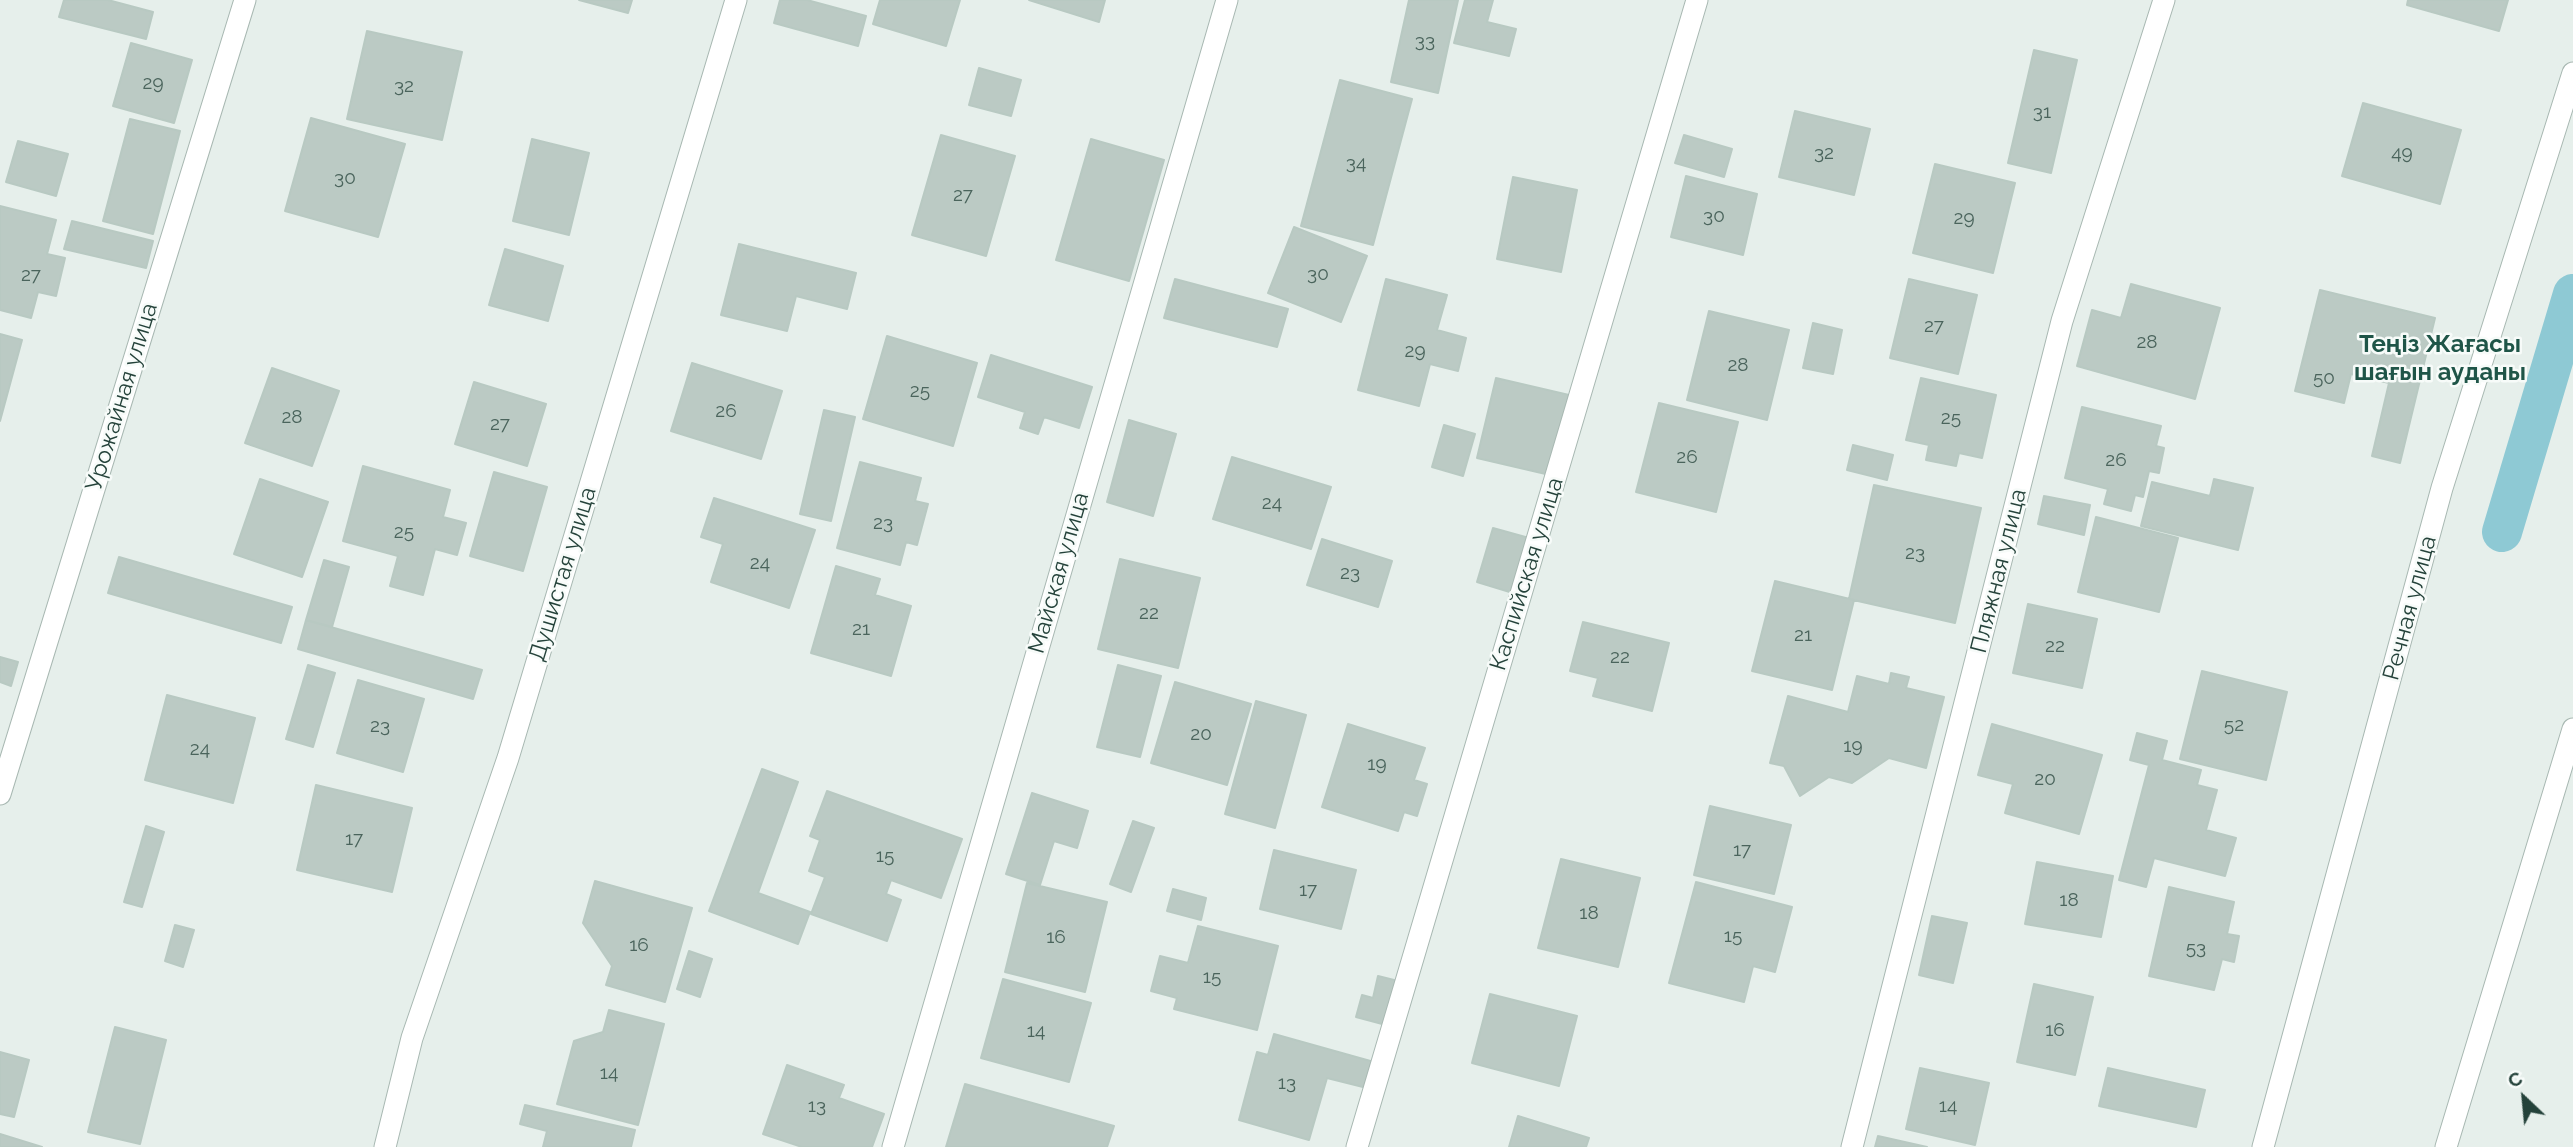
<!DOCTYPE html>
<html>
<head>
<meta charset="utf-8">
<style>
	body { margin:0 }
	#map { position:relative; width:2573px; height:1147px; overflow:hidden; background:#e6efeb; font-family:Raleway,sans-serif }
	canvas { display:block }
	.north { position:absolute; left:2489px; top:1063px; width:70px; height:70px; -webkit-text-stroke:5px #f7fbf9; paint-order:stroke; rotate:334deg; font-size:19px; font-weight:700; line-height:28px; text-align:center; color:#24423a }
	.north::after { content:''; display:block; margin:auto; width:24px; height:32px; background:#24423a; clip-path:polygon(50% 0,100% 100%,50% 72%,0 100%) }
</style>
</head>
<body>
<div id="map">
<canvas width="2573" height="1147"></canvas>
<div class="north">С</div>
</div>
<script>
const c = document.querySelector('canvas').getContext('2d');
c.lineJoin = 'round';
function toPath(rows) {
  const path = new Path2D();
  for (const r of rows) {
    path.moveTo(r[0], r[1]);
    for (let i = 2; i < r.length; i += 2) path.lineTo(r[i], r[i + 1]);
  }
  return path;
}
function strokePath(path, color, width, dash) {
  c.strokeStyle = color;
  c.lineWidth = width;
  c.lineCap = dash ? 'butt' : 'round';
  c.setLineDash(dash || []);
  c.stroke(path);
}
function fillPath(path, color) {
  c.fillStyle = color;
  c.fill(path, 'evenodd');
}
function write(font, color, halo, rows, align = 'center') {
  c.font = font + ' Raleway,sans-serif';
  c.lineWidth = 5;
  c.setLineDash([]);
  c.textBaseline = 'middle';
  c.strokeStyle = halo;
  c.fillStyle = color;
  for (const [text, x, y, turn = 0] of rows) {
    c.save();
    c.translate(x, y);
    c.rotate((+turn || 0) * Math.PI / 180);
    c.textAlign = isNaN(turn) ? turn : align;
    if (halo) c.strokeText(text, 0, 0);
    c.fillText(text, 0, 0);
    c.restore();
  }
}
const canal = toPath([
	[2502,532,2573,294]
]);
const building = toPath([
	[64,0,108,0,153,12,146,39,59,17,64,0],
	[579,0,632,0,628,13,579,0],
	[780,0,807,0,866,16,858,46,774,23,780,0],
	[880,0,960,0,946,46,873,24,880,0],
	[1029,0,1105,0,1099,22,1029,0],
	[1409,0,1458,0,1438,93,1391,82,1409,0],
	[1465,0,1493,0,1487,22,1516,29,1509,56,1454,43,1465,0],
	[2408,0,2508,0,2499,31,2407,5,2408,0],
	[367,31,462,52,442,140,347,119,367,31],
	[131,43,192,60,174,123,113,106,131,43],
	[2034,50,2077,60,2051,173,2008,163,2034,50],
	[979,68,1021,80,1011,116,969,105,979,68],
	[1340,80,1412,99,1373,245,1301,226,1340,80],
	[2363,103,2461,130,2440,204,2342,176,2363,103],
	[1795,111,1870,129,1854,195,1779,177,1795,111],
	[311,118,405,144,378,237,285,211,311,118],
	[130,119,180,131,153,234,103,221,130,119],
	[941,135,1015,156,986,256,912,235,941,135],
	[1684,135,1732,149,1724,177,1675,163,1684,135],
	[532,139,589,153,569,235,513,221,532,139],
	[1091,139,1164,160,1129,281,1056,260,1091,139],
	[18,141,68,154,56,196,6,182,18,141],
	[1935,164,2015,183,1993,273,1913,253,1935,164],
	[1686,176,1757,194,1743,255,1671,237,1686,176],
	[1513,177,1577,190,1561,272,1497,259,1513,177],
	[0,206,56,220,47,254,65,258,56,296,38,292,31,318,0,310,0,206],
	[72,221,153,241,146,268,64,249,72,221],
	[1294,227,1367,256,1341,322,1268,293,1294,227],
	[739,244,856,273,847,309,796,296,787,331,721,315,739,244],
	[505,249,563,266,548,321,489,305,505,249],
	[1175,279,1288,309,1277,347,1164,318,1175,279],
	[1386,279,1447,295,1437,330,1466,338,1458,371,1430,364,1419,406,1358,390,1386,279],
	[1909,279,1977,295,1958,374,1890,358,1909,279],
	[2131,284,2220,308,2195,399,2077,366,2092,310,2121,318,2131,284],
	[2320,290,2435,318,2400,463,2372,456,2389,383,2351,374,2344,403,2295,391,2320,290],
	[1709,311,1789,330,1767,420,1687,400,1709,311],
	[1813,323,1842,330,1833,374,1803,368,1813,323],
	[0,334,22,340,0,421,0,334],
	[887,336,977,363,953,446,863,419,887,336],
	[991,355,1092,387,1079,428,1044,417,1038,434,1020,428,1025,412,978,397,991,355],
	[692,363,782,391,761,459,671,431,692,363],
	[272,368,339,391,312,466,245,443,272,368],
	[1496,378,1569,395,1550,475,1477,458,1496,378],
	[1921,378,1996,395,1982,458,1959,453,1956,466,1926,460,1929,445,1906,440,1921,378],
	[474,382,546,404,527,466,455,444,474,382],
	[1659,403,1738,422,1716,512,1636,492,1659,403],
	[2082,407,2161,426,2156,446,2164,448,2159,473,2149,471,2143,497,2135,495,2131,511,2104,504,2108,489,2065,478,2082,407],
	[824,410,855,417,831,521,800,514,824,410],
	[1129,420,1176,434,1153,516,1107,502,1129,420],
	[1444,425,1475,434,1463,476,1432,467,1444,425],
	[1853,445,1893,455,1887,480,1847,470,1853,445],
	[1232,457,1331,487,1311,549,1213,519,1232,457],
	[860,462,921,478,915,501,928,504,917,545,906,542,900,565,837,548,860,462],
	[363,466,450,490,443,517,466,523,457,555,435,549,423,595,390,586,398,556,343,541,363,466],
	[494,472,547,487,523,571,470,556,494,472],
	[260,479,328,502,302,577,234,554,260,479],
	[2214,479,2253,488,2238,550,2141,526,2152,482,2210,496,2214,479],
	[1874,485,1981,508,1955,623,1849,599,1874,485],
	[2044,496,2090,505,2084,535,2038,524,2044,496],
	[714,498,815,530,789,608,711,582,723,544,701,537,714,498],
	[2096,517,2178,538,2159,612,2078,592,2096,517],
	[1493,528,1529,538,1513,593,1477,582,1493,528],
	[1322,539,1392,561,1378,607,1307,585,1322,539],
	[119,557,292,607,281,643,108,593,119,557],
	[1120,559,1200,578,1178,668,1098,649,1120,559],
	[324,560,349,567,332,627,306,620,324,560],
	[836,566,880,579,875,595,911,606,891,676,811,653,836,566],
	[1775,581,1854,600,1832,690,1752,671,1775,581],
	[2028,604,2097,619,2082,688,2013,673,2028,604],
	[306,620,482,670,473,699,298,649,306,620],
	[1583,622,1669,643,1652,711,1593,696,1598,678,1570,671,1583,622],
	[0,657,18,662,11,686,0,682,0,657],
	[308,665,335,673,313,747,286,739,308,665],
	[1118,665,1161,676,1140,757,1097,747,1118,665],
	[2202,671,2287,692,2266,780,2180,759,2202,671],
	[1891,673,1909,677,1906,688,1944,697,1926,768,1889,758,1852,783,1829,777,1800,796,1784,766,1770,763,1788,696,1848,712,1857,676,1889,684,1891,673],
	[358,680,424,699,403,772,337,753,358,680],
	[1175,682,1251,704,1227,785,1151,763,1175,682],
	[167,695,255,718,233,803,145,780,167,695],
	[1256,701,1306,715,1275,828,1225,814,1256,701],
	[1348,724,1425,748,1414,780,1427,784,1417,816,1404,812,1398,831,1322,807,1348,724],
	[1992,724,2102,755,2079,834,2005,813,2013,784,1978,775,1992,724],
	[2137,733,2167,741,2162,760,2201,770,2197,785,2217,790,2206,830,2236,838,2225,876,2154,858,2146,887,2119,880,2149,765,2130,760,2137,733],
	[762,769,798,782,758,893,810,912,798,944,709,911,762,769],
	[316,785,412,808,392,892,297,870,316,785],
	[827,791,962,839,941,898,891,880,886,894,901,900,887,941,811,914,825,877,809,871,820,840,810,836,827,791],
	[1032,793,1088,811,1077,848,1054,841,1040,885,1006,874,1032,793],
	[1710,806,1791,825,1774,894,1694,875,1710,806],
	[1133,821,1154,828,1131,892,1110,884,1133,821],
	[146,826,164,832,142,907,124,902,146,826],
	[1274,850,1356,870,1341,929,1260,909,1274,850],
	[1561,859,1640,878,1618,967,1538,948,1561,859],
	[2037,862,2113,876,2101,937,2025,924,2037,862],
	[595,881,692,908,665,1002,606,985,612,966,583,923,595,881],
	[1696,882,1792,907,1775,972,1753,966,1744,1002,1669,983,1696,882],
	[1027,883,1107,902,1085,992,1005,972,1027,883],
	[2169,887,2234,902,2227,934,2239,936,2234,962,2222,959,2214,990,2149,976,2169,887],
	[1173,889,1206,898,1201,920,1167,911,1173,889],
	[1932,916,1967,923,1953,983,1919,975,1932,916],
	[175,925,194,930,183,967,165,961,175,925],
	[1198,926,1278,946,1257,1030,1174,1009,1177,998,1151,991,1160,956,1188,963,1198,926],
	[689,951,712,959,700,997,677,989,689,951],
	[1378,976,1398,981,1386,1025,1356,1017,1362,995,1373,998,1378,976],
	[1003,979,1091,1003,1069,1082,981,1058,1003,979],
	[2034,984,2093,997,2075,1075,2017,1062,2034,984],
	[1490,994,1577,1016,1559,1086,1472,1063,1490,994],
	[609,1010,664,1024,638,1125,557,1104,574,1041,603,1032,609,1010],
	[115,1027,166,1040,140,1144,88,1132,115,1027],
	[1274,1034,1374,1062,1367,1088,1327,1078,1309,1140,1239,1120,1257,1052,1268,1055,1274,1034],
	[0,1052,29,1060,14,1117,0,1114,0,1052],
	[787,1065,844,1085,839,1098,884,1114,872,1147,802,1147,763,1134,787,1065],
	[1920,1068,1989,1083,1975,1145,1906,1129,1920,1068],
	[2108,1068,2205,1090,2196,1127,2099,1106,2108,1068],
	[965,1084,1114,1126,1107,1147,946,1147,965,1084],
	[525,1105,635,1130,631,1147,543,1147,547,1131,520,1124,525,1105],
	[1518,1116,1589,1138,1586,1147,1509,1147,1518,1116],
	[0,1134,42,1147,0,1147,0,1134],
	[1878,1136,1927,1147,1875,1147,1878,1136]
]);
const street = toPath([
	[0,794,245,0],
	[385,1147,412,1038,508,758,736,0],
	[893,1147,1227,0],
	[1357,1147,1697,0],
	[1852,1147,2062,321,2164,0],
	[2263,1147,2442,488,2573,73],
	[2446,1147,2573,729]
]);
const numberNames = [
	["33",1425,41],
	["29",153,83],
	["32",404,86],
	["31",2042,112],
	["32",1824,153],
	["49",2402,153],
	["34",1356,163],
	["30",345,178],
	["27",963,195],
	["30",1714,216],
	["29",1964,218],
	["30",1318,274],
	["27",31,275],
	["27",1934,326],
	["28",2147,342],
	["29",1415,351],
	["28",1738,365],
	["50",2324,378],
	["25",920,391],
	["26",726,411],
	["28",292,417],
	["25",1951,418],
	["27",500,424],
	["26",1687,457],
	["26",2116,460],
	["24",1272,503],
	["23",883,523],
	["25",404,532],
	["23",1915,553],
	["24",760,563],
	["23",1350,573],
	["22",1149,613],
	["21",861,629],
	["21",1803,635],
	["22",2055,646],
	["22",1620,657],
	["52",2234,725],
	["23",380,726],
	["20",1201,734],
	["19",1853,746],
	["24",200,749],
	["19",1377,764],
	["20",2045,779],
	["17",354,839],
	["17",1742,850],
	["15",885,856],
	["17",1308,890],
	["18",2069,900],
	["18",1589,913],
	["15",1733,936],
	["16",1056,937],
	["16",639,945],
	["53",2196,948],
	["15",1212,977],
	["16",2055,1030],
	["14",1036,1031],
	["14",609,1073],
	["13",1287,1083],
	["13",817,1106],
	["14",1948,1106]
];
const streetNames = [
	["Урожайная улица",122,397,-73],
	["Пляжная улица",1999,571,-76],
	["Майская улица",1059,573,-74],
	["Душистая улица",563,574,-73],
	["Каспийская улица",1527,574,-73],
	["Речная улица",2410,608,-75]
];
const neighbourhoodNames = [
	["Теңіз Жағасы",2440,345],
	["шағын ауданы",2440,373]
];
strokePath(canal, '#8ec9d4', 40);
fillPath(building, '#bbcac4');
strokePath(building, '#b8c9c2', 2);
strokePath(street, '#a8b8b2', 23);
strokePath(street, '#fff', 21);
write('19px', '#4a645c', null, numberNames);
write('23px', '#24423a', '#f7fbf9', streetNames);
write('bold 24px', '#1f5548', '#f7fbf9', neighbourhoodNames);
</script>
</body>
</html>
